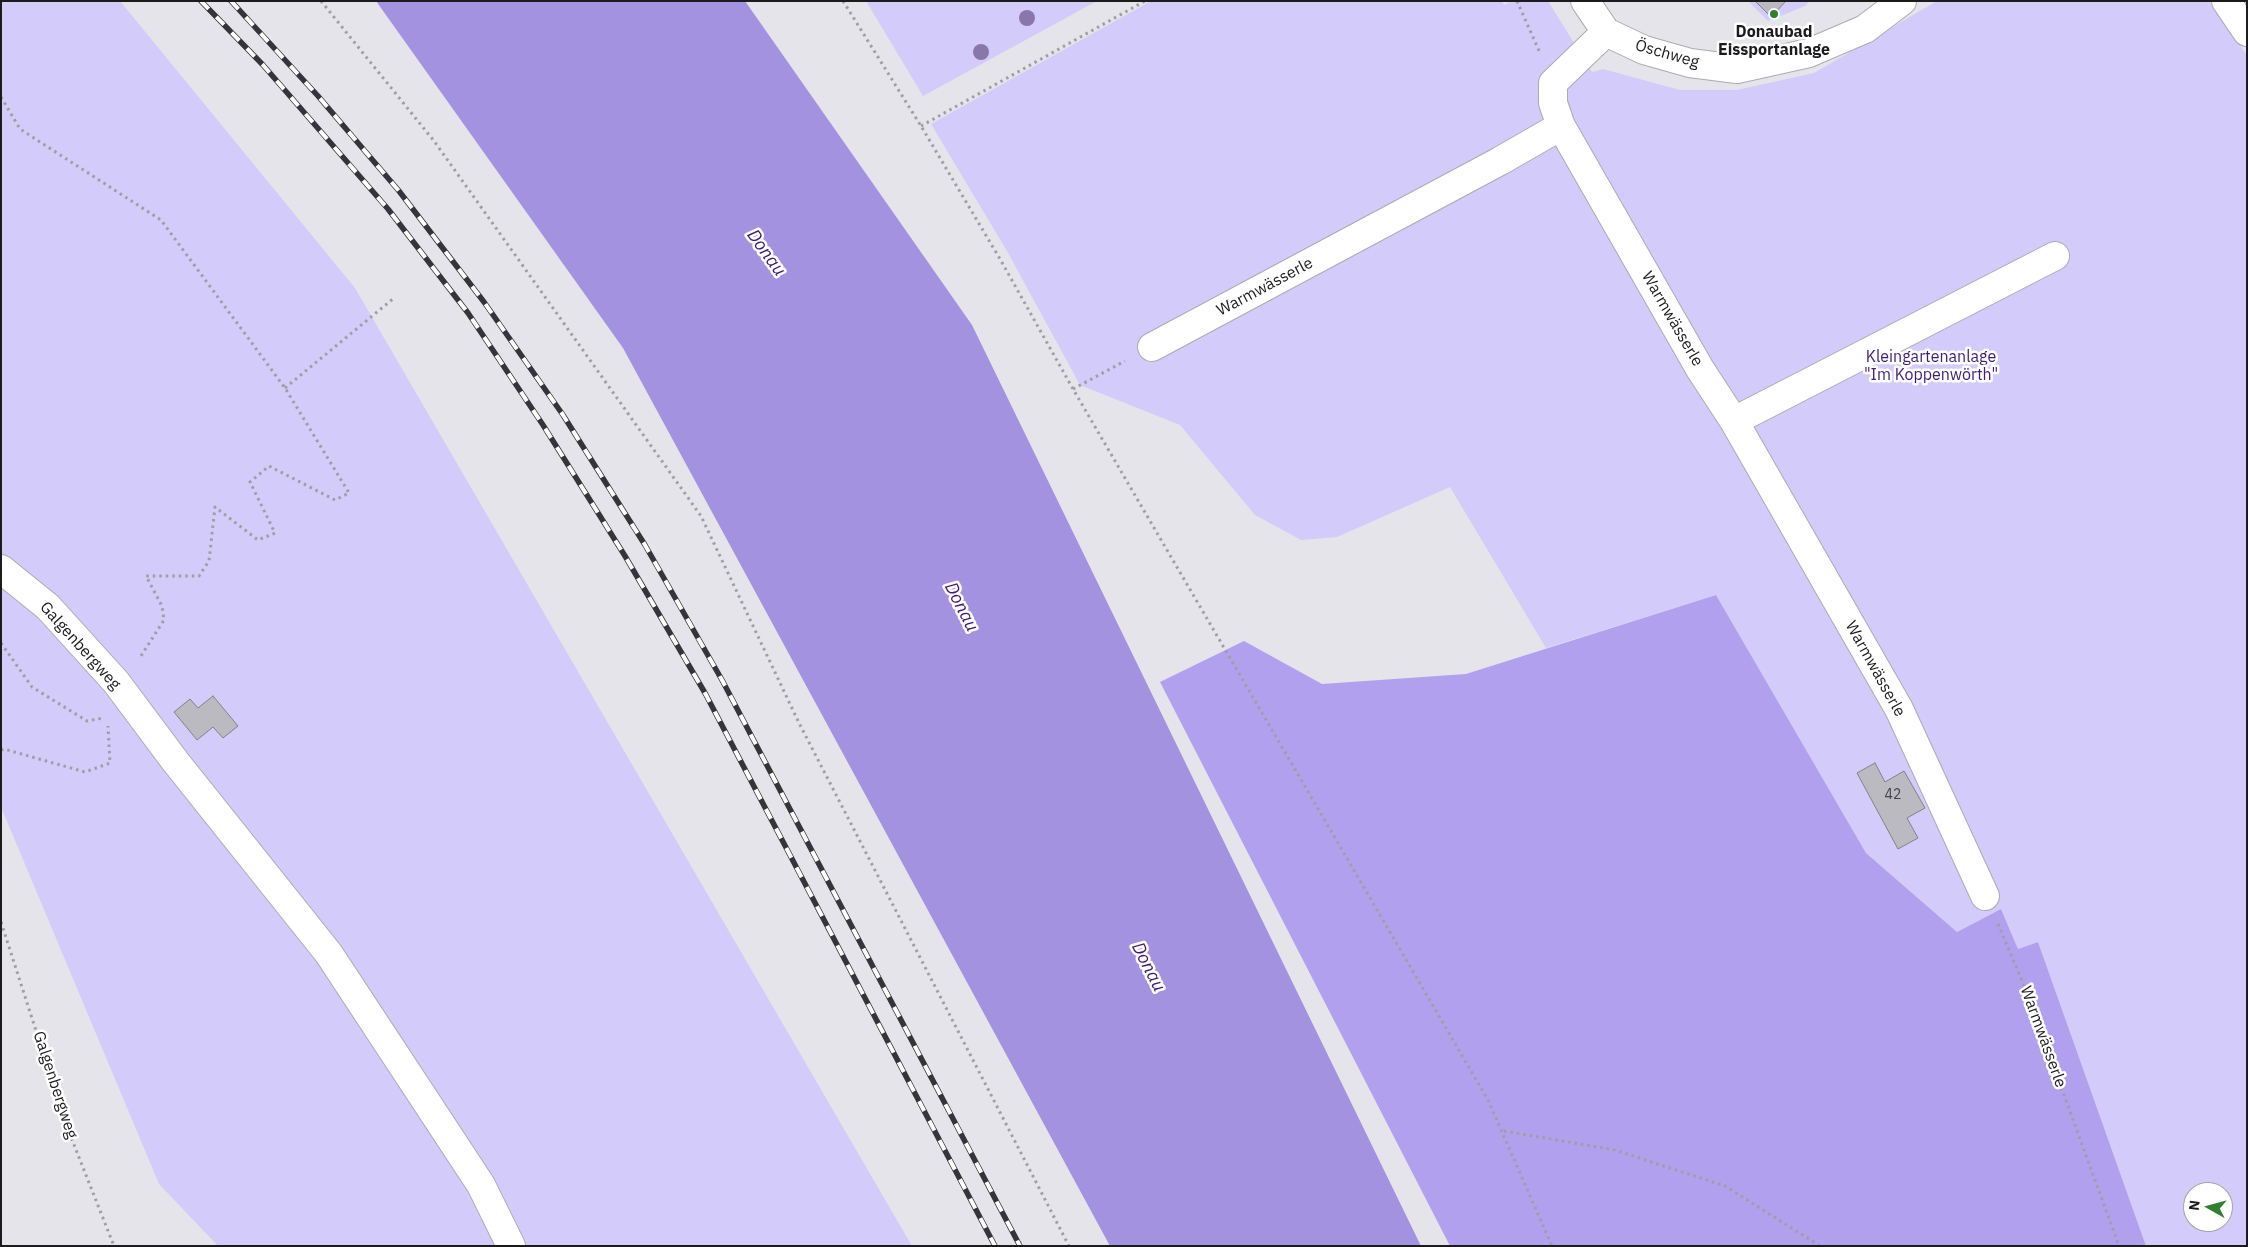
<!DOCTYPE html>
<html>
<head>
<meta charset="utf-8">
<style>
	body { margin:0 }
	#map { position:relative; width:2248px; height:1247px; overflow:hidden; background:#e5e4eb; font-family:"IBM Plex Sans",sans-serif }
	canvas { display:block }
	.frame { position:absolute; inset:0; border:2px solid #1b1b1e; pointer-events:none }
	.north { position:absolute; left:2183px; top:1182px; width:50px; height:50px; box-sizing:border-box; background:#fff; border:1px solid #a4a4a5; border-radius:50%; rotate:277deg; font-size:14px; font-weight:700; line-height:20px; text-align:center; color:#1b1b1e }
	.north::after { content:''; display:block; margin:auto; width:18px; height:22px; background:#2e812e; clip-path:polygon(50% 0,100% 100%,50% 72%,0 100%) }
</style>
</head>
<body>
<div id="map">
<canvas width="2248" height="1247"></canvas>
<div class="frame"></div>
<div class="north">N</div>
</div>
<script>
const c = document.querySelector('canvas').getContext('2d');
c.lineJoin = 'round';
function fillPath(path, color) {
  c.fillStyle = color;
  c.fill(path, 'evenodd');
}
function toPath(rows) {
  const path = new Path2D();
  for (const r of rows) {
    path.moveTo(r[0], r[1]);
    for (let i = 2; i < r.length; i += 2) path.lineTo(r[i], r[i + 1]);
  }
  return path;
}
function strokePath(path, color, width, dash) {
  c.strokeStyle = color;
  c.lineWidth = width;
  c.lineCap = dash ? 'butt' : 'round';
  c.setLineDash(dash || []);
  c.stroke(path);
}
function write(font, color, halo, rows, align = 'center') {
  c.font = font + ' "IBM Plex Sans",sans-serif';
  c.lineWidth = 5;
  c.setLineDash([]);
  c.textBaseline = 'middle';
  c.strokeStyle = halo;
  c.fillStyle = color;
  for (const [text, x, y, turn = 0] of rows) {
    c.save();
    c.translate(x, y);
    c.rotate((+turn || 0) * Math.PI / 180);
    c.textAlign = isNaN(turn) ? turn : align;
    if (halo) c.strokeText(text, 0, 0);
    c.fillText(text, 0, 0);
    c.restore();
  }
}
const green = toPath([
	[1,1,120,1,355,288,912,1246,218,1246,159,1184,1,807],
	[866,1,1097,1,923,96],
	[1151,1,1502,1,1504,5,1512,1,1548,1,1592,72,1603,69,1680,90,1737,90,1814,73,1937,1,2209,1,2247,55,2247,1246,2146,1246,2038,942,2018,949,2001,909,1957,932,1866,853,1716,595,1546,648,1450,487,1337,537,1301,540,1255,515,1180,425,1080,385,1007,251,931,124],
	[2193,1192,2223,1192,2223,1222,2193,1222],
	[1748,1,1810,1,1805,6,1768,21]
]);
const forest = toPath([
	[1716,595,1866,853,1957,932,2001,909,2018,949,2038,942,2146,1246,1450,1246,1160,682,1244,641,1322,684,1466,674]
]);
const water = toPath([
	[376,1,745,1,972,325,1421,1246,1110,1246,623,348]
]);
const building = toPath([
	[1755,1,1786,1,1771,17,1755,1],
	[213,696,238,726,223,738,213,727,197,740,174,712,190,699,198,708,213,696],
	[1875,763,1885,782,1904,771,1925,808,1907,818,1918,838,1898,849,1857,773,1875,763]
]);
const path = toPath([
	[321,1,434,141,701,516,799,723,1069,1246],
	[843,1,921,126,1000,259,1073,389,1488,1100,1552,1246],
	[1517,1,1540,53],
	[1,97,20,129,161,220,285,388,349,493,335,500,269,466,250,482,275,533,258,540,215,507,209,561,199,576,146,576,162,606,164,620,139,659],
	[921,126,1145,1],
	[285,388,394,298],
	[1073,389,1125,361],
	[1,643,32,687,87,721,103,718],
	[1,750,4,749,85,772,110,763,108,726],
	[1,922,67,1127,114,1246],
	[1998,924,2025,988,2119,1246],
	[1504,1131,1615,1150,1725,1186,1820,1246]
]);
const minor = toPath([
	[1585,1,1606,32,1644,50,1690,63,1737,69,1809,53,1865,29,1902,1],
	[2226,1,2247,32],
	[1606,32,1553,83,1553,103,1561,126,1700,369,1734,421,1899,709,1985,896],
	[1152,347,1500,161,1561,126],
	[1734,421,2055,256],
	[1,569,48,607,116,682,175,761,329,954,481,1185,511,1246]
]);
const rail = toPath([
	[201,1,263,65,388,209,468,313,543,425,625,556,705,693,995,1246],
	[231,1,318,96,399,191,484,302,563,415,645,545,722,680,1020,1246]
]);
const trees = [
	[1027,18],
	[981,52]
];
const markers = [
	[1774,14,5,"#2e812e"]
];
const numberNames = [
	["42",1893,795]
];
const poiNames = [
	["Donaubad",1774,32],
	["Eissportanlage",1774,50]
];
const streetNames = [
	["Öschweg",1667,54,16],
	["Warmwässerle",1265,287,-28],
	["Warmwässerle",1672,319,60],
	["Galgenbergweg",80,646,48],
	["Warmwässerle",1875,669,61],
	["Warmwässerle",2043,1037,70],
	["Galgenbergweg",55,1085,72]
];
const parkNames = [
	["Kleingartenanlage",1931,357],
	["\"Im Koppenwörth\"",1931,375]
];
const waterNames = [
	["Donau",766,253,54],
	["Donau",961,607,63],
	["Donau",1148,967,63]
];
fillPath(green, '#d3cbf9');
fillPath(forest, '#b1a0ee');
fillPath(water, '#a392df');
fillPath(building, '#bbbac1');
strokePath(building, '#838288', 1);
strokePath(minor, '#acabb2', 30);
strokePath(path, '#9e9ea3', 3, [2.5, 4]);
strokePath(minor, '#fff', 28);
strokePath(rail, '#353539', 5.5);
strokePath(rail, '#fff', 4, [11]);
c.fillStyle = '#8977ab';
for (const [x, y] of trees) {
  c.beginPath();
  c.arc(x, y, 8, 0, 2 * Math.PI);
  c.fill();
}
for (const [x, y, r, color] of markers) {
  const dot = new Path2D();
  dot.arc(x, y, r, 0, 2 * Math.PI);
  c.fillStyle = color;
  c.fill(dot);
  strokePath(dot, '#fff', 2);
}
write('14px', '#434347', null, numberNames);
write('bold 16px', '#1b1b1e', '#fff', poiNames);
write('16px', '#1b1b1e', '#fff', streetNames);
write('16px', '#3d1d77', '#fff', parkNames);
write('italic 18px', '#3a1a73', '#fff', waterNames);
</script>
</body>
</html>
